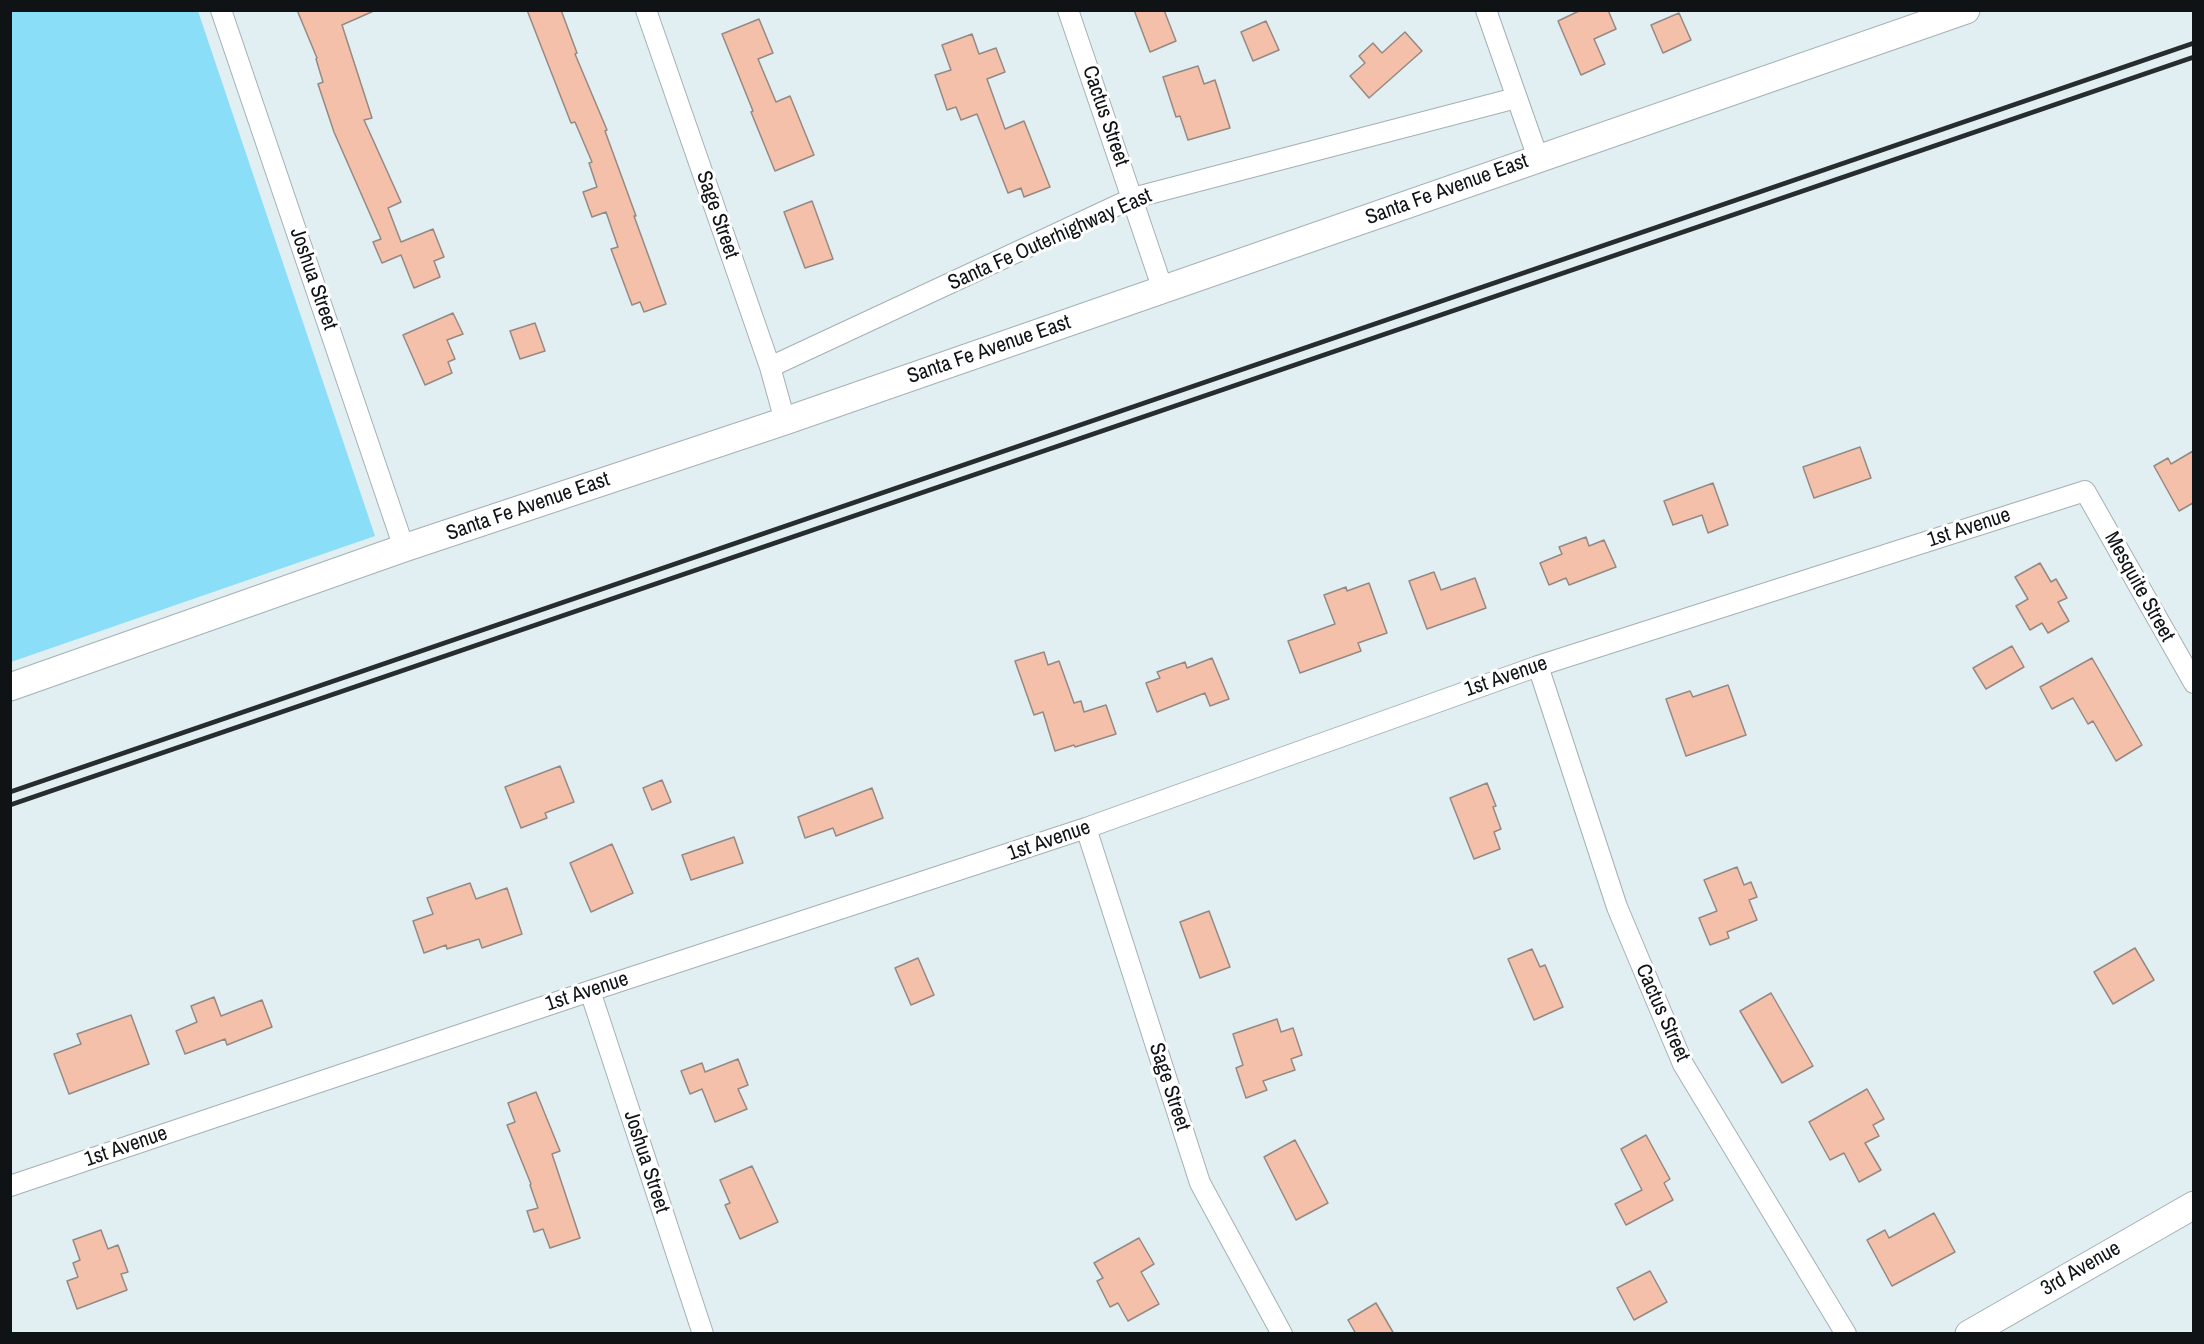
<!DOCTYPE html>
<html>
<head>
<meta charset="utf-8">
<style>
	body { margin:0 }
	#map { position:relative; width:2204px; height:1344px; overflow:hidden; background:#e1eff3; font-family:"Archivo Narrow",sans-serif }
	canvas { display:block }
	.frame { position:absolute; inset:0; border:12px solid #0f1315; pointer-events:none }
</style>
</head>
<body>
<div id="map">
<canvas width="2204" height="1344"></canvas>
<div class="frame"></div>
</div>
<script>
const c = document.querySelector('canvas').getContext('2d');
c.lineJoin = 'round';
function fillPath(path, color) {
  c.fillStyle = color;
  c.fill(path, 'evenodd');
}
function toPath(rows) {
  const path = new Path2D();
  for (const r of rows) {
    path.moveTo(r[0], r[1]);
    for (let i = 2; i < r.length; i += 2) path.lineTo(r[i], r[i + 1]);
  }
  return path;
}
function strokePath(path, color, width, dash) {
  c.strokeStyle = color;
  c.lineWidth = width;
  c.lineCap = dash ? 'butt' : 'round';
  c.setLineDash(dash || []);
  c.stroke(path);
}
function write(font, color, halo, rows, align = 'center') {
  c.font = font + ' "Archivo Narrow",sans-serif';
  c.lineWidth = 6;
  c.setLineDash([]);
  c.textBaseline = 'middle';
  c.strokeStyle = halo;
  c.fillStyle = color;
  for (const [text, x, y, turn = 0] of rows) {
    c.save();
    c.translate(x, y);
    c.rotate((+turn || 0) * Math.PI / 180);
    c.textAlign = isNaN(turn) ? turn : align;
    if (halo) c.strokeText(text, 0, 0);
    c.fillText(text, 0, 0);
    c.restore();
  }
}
const green = toPath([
	[10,11,198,11,375,536,11,662]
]);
const building = toPath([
	[297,10,376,10,342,25,372,118,364,120,401,202,388,208,401,242,433,229,444,257,434,261,440,277,414,288,401,255,382,263,373,242,381,239,334,132,318,84,323,82,316,59,317,58,297,10],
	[527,10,561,10,577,53,575,54,607,130,605,131,636,216,634,216,666,304,644,312,640,302,632,305,611,249,618,247,606,212,592,217,583,192,597,187,589,163,592,162,575,122,571,123,527,10],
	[1134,10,1164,10,1176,41,1150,52,1134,10],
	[1581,10,1608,10,1616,29,1594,39,1605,64,1581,75,1558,21,1581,10],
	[1679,13,1691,40,1663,53,1651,25,1679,13],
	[759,19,773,53,758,59,776,102,790,96,814,155,775,171,751,112,753,111,722,34,759,19],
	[1266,21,1279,50,1253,61,1241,32,1266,21],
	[1405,32,1422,51,1369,98,1350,76,1365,63,1359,56,1373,43,1382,53,1405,32],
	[972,34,979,54,996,48,1005,72,987,79,1005,129,1024,121,1050,187,1024,197,1021,188,1008,193,977,114,961,120,956,107,947,110,935,75,951,70,942,45,972,34],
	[1198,66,1204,84,1215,80,1230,128,1188,140,1180,116,1176,117,1163,77,1198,66],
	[812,201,833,259,805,268,784,212,812,201],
	[453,313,463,334,447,340,455,359,448,362,452,373,425,385,403,335,453,313],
	[535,323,545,351,520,359,510,331,535,323],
	[1860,447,1871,478,1814,498,1803,467,1860,447],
	[2193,451,2193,503,2179,511,2154,466,2168,458,2171,464,2193,451],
	[1713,483,1728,525,1708,533,1702,515,1673,525,1664,501,1713,483],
	[1586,537,1589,546,1604,540,1616,567,1569,585,1566,578,1549,585,1540,563,1562,554,1559,547,1586,537],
	[2040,563,2051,582,2056,579,2067,598,2058,602,2069,621,2048,633,2042,623,2030,630,2016,606,2028,599,2015,577,2040,563],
	[1434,572,1441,590,1475,578,1486,608,1427,629,1409,581,1434,572],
	[1369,583,1387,633,1358,643,1361,651,1300,673,1288,641,1335,624,1324,595,1346,587,1347,591,1369,583],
	[2012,646,2024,667,1986,689,1973,668,2012,646],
	[1044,652,1048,665,1059,661,1074,703,1081,701,1084,712,1106,705,1116,734,1075,747,1074,745,1055,751,1043,712,1034,715,1015,661,1044,652],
	[1212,658,1229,699,1210,706,1205,693,1157,712,1146,683,1160,678,1157,672,1185,662,1187,668,1212,658],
	[2092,658,2142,745,2116,761,2093,721,2088,724,2073,698,2052,709,2040,687,2092,658],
	[1728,685,1746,735,1686,756,1666,699,1690,691,1693,697,1728,685],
	[560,766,574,802,545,813,547,818,521,828,505,787,560,766],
	[662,780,671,802,652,810,643,788,662,780],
	[1487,783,1496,806,1493,807,1501,829,1494,832,1500,849,1474,859,1450,798,1487,783],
	[872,788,883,818,836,836,833,828,805,838,798,817,872,788],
	[734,837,743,863,691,880,682,855,734,837],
	[612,844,633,893,591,912,570,863,612,844],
	[1737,867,1744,885,1751,882,1757,897,1749,900,1757,920,1727,932,1729,938,1710,945,1699,918,1717,911,1704,880,1737,867],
	[470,883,476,899,507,888,522,934,482,948,479,939,447,949,446,945,424,953,413,921,433,914,427,898,470,883],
	[1209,911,1230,967,1200,978,1180,922,1209,911],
	[2135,948,2154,980,2113,1004,2094,972,2135,948],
	[1532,949,1540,967,1545,965,1563,1007,1534,1020,1508,959,1532,949],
	[918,958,934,995,911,1005,895,968,918,958],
	[1771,993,1813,1066,1782,1083,1740,1011,1771,993],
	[214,997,221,1016,262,1000,272,1027,227,1045,225,1039,185,1054,176,1031,197,1022,191,1006,214,997],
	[131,1015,149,1064,69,1094,54,1054,81,1044,77,1034,131,1015],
	[1277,1019,1281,1032,1293,1028,1302,1055,1291,1059,1295,1070,1263,1081,1267,1090,1246,1098,1236,1068,1243,1065,1233,1034,1277,1019],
	[738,1059,748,1085,738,1089,747,1109,715,1122,702,1089,690,1094,681,1071,702,1063,705,1072,738,1059],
	[1867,1089,1884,1119,1873,1125,1879,1136,1865,1143,1881,1170,1859,1182,1844,1153,1830,1160,1809,1122,1867,1089],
	[536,1092,560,1151,552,1154,580,1238,550,1248,543,1229,534,1232,527,1211,538,1208,530,1185,531,1184,507,1125,515,1122,508,1103,536,1092],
	[1646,1135,1670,1179,1664,1183,1673,1200,1626,1225,1615,1204,1642,1190,1621,1149,1646,1135],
	[1295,1140,1328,1203,1296,1220,1264,1157,1295,1140],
	[752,1166,778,1222,740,1239,725,1205,730,1203,720,1180,752,1166],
	[1934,1213,1955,1252,1892,1286,1867,1240,1885,1230,1889,1238,1934,1213],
	[101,1230,108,1249,118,1245,128,1272,121,1274,127,1290,77,1309,67,1281,78,1277,73,1263,80,1260,73,1240,101,1230],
	[1139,1238,1154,1264,1141,1272,1159,1304,1128,1321,1118,1303,1110,1307,1097,1281,1103,1278,1094,1263,1139,1238],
	[1650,1271,1667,1302,1634,1320,1617,1288,1650,1271],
	[1376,1303,1394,1334,1356,1334,1348,1320,1376,1303]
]);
const street = toPath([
	[221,10,404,548],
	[646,10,770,367,785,421],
	[1068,10,1163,290],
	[1486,10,1538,158],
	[770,367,1133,198,1516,98],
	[1538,666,1617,907,1683,1064,1846,1334],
	[1086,828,1200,1183,1282,1334],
	[590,991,703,1334],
	[10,1186,590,991,1086,828,1538,666,2085,491,2194,683]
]);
const secondary = toPath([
	[10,687,404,548,785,421,1966,10],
	[1969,1334,2194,1205]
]);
const rail = toPath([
	[10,792,2194,43],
	[10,805,2194,57]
]);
const streetNames = [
	["Cactus Street",1105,116,71],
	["Santa Fe Avenue East",1447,190,-20],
	["Sage Street",717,215,71],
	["Santa Fe Outerhighway East",1050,240,-24],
	["Joshua Street",313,279,71],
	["Santa Fe Avenue East",989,350,-19],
	["Santa Fe Avenue East",528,507,-19],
	["1st Avenue",1969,528,-18],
	["Mesquite Street",2139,587,61],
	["1st Avenue",1506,677,-19],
	["1st Avenue",1049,841,-19],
	["1st Avenue",587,992,-18],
	["Cactus Street",1662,1013,66],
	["Sage Street",1169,1087,72],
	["1st Avenue",126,1147,-19],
	["Joshua Street",646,1162,72],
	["3rd Avenue",2081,1269,-30]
];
fillPath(green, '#8adef7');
fillPath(building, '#f5c0a9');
strokePath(building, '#958984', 1.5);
strokePath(street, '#a3b0b4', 22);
strokePath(secondary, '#a3b0b4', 29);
strokePath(street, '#fff', 20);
strokePath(secondary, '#fff', 27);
strokePath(rail, '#272c2e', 4.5);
write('21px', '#0f1315', '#fff', streetNames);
</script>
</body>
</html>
